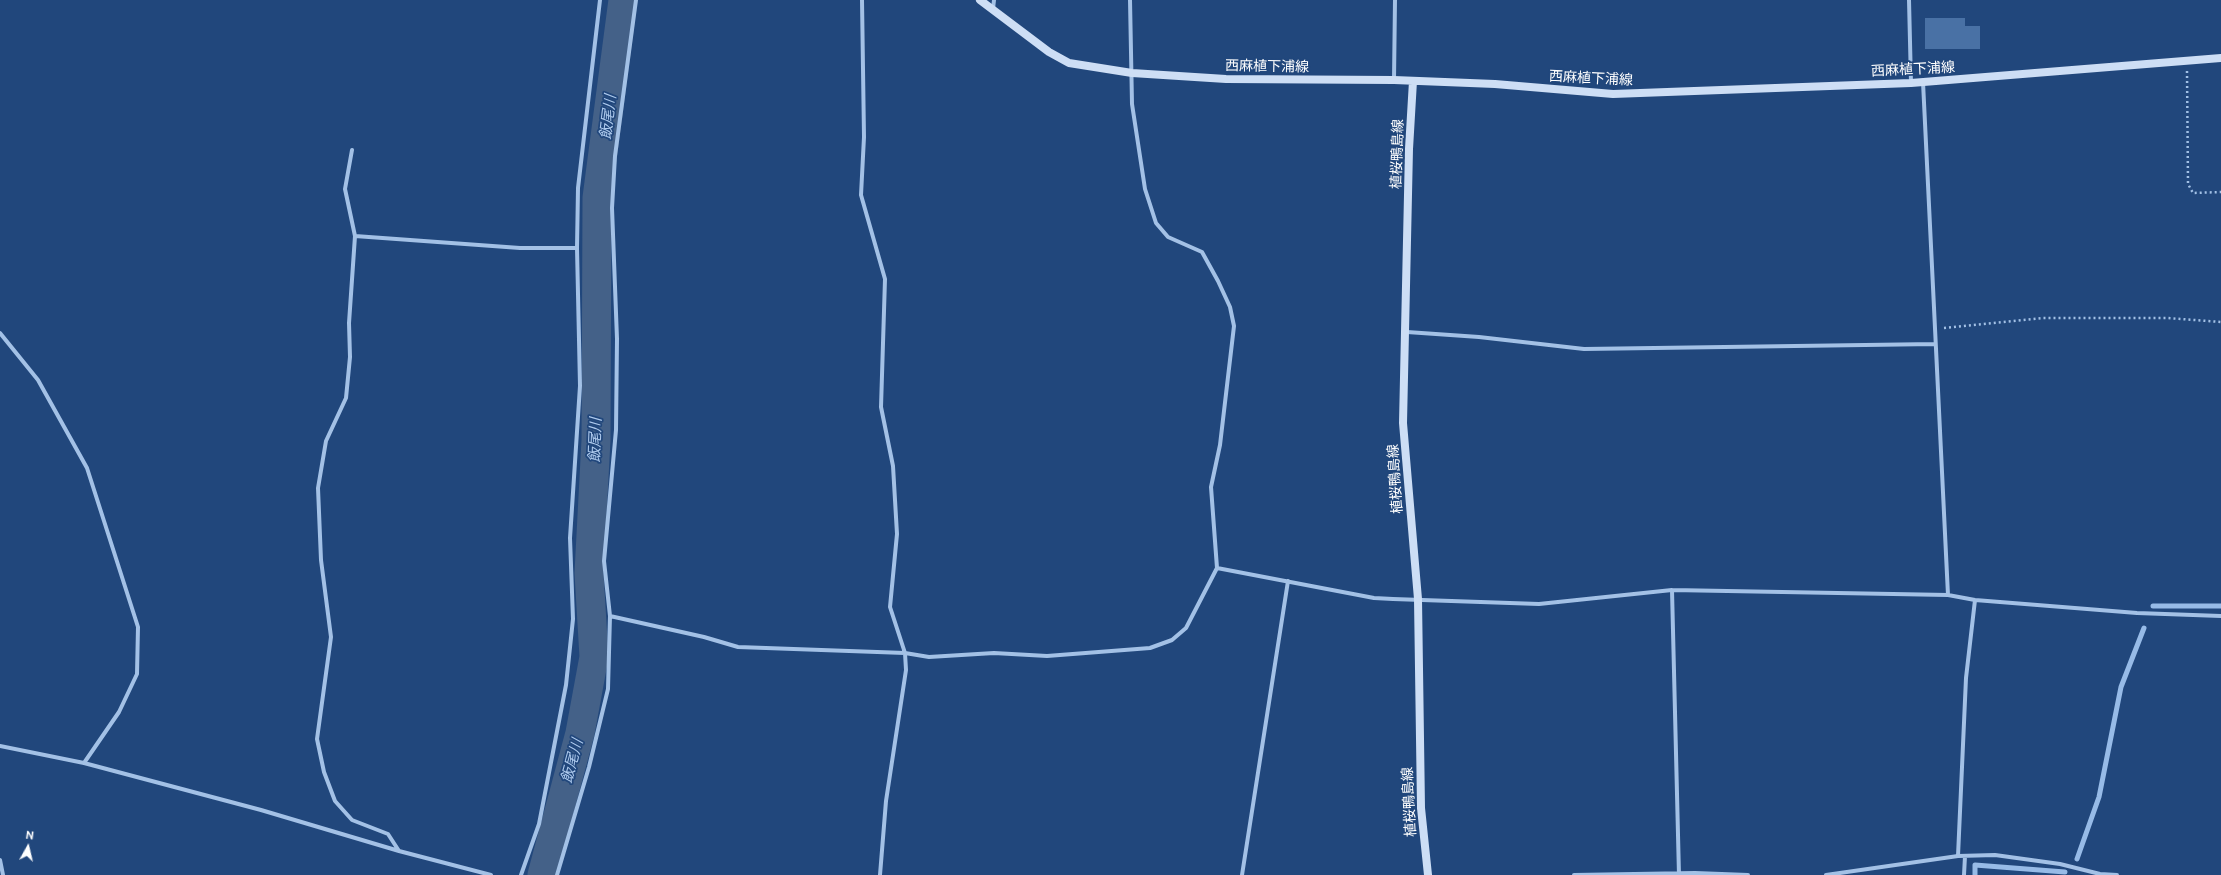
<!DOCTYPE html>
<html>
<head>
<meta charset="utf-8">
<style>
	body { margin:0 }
	#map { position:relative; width:2221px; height:875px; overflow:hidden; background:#21477c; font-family:Ubuntu,sans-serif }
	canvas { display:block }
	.north { position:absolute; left:8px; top:827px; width:40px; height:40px; -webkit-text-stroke:3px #21477c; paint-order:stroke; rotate:8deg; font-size:11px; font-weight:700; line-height:16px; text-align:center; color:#fff }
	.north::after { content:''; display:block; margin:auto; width:14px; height:18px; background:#fff; clip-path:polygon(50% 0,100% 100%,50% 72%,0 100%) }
</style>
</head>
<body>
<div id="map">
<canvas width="2221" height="875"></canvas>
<div class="north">N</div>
</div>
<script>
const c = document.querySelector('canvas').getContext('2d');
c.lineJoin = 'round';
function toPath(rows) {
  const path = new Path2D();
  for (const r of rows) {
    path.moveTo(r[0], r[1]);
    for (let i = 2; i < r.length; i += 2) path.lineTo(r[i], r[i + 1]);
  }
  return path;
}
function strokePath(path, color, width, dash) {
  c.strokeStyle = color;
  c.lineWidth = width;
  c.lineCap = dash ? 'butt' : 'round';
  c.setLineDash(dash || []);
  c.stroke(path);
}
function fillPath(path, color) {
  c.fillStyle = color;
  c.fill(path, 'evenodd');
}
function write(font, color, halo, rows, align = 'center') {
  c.font = font + ' Ubuntu,"Noto Sans JP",sans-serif';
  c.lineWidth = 3.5;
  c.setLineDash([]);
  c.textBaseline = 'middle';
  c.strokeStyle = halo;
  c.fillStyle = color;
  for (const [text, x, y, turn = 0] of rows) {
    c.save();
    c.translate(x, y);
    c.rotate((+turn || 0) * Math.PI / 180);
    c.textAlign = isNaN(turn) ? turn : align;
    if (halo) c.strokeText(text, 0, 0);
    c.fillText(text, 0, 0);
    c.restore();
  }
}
const stream = toPath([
	[2153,606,2221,606],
	[2077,859,2099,797,2121,687,2144,628],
	[1975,875,1975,865,2065,872]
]);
const river = toPath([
	[542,875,580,733,594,657,589,573,596,440,597,198,623,0]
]);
const building = toPath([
	[1925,18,1965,18,1965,26,1980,26,1980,49,1925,49]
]);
const path = toPath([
	[2187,71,2188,184,2193,193,2221,192],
	[1944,328,2043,318,2167,318,2221,322]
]);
const minor = toPath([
	[862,0,864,137,861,195,885,279,881,407,893,466,897,534,890,607,905,653,906,670,886,801,880,875],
	[1909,0,1911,83],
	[993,9,994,0],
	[1394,80,1395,0],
	[1923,82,1948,595],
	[352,150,345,189,355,236,349,323,350,357,346,398,326,441,318,488,321,560,331,637,317,739,324,772,335,801,352,820,388,834,399,851],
	[355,236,520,248,577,248],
	[1407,332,1479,337,1584,349,1935,344],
	[0,333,38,380,87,468,138,627,137,674,119,712,84,763],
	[1217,568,1374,598,1393,599,1539,604,1672,590,1948,595,1975,600,2137,613,2221,616],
	[1672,590,1679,875],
	[610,616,704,637,738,647,905,653,929,657,994,653,1047,656,1150,648,1172,640,1186,628,1217,568,1211,487,1220,445,1234,326,1230,307,1218,281,1202,252,1168,237,1156,223,1145,189,1132,104,1130,0],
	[0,746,84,763,261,810,399,851,491,875],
	[1958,856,1966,678,1975,600],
	[0,860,3,875],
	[521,875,539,824,566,685,573,619,570,538,580,386,577,248,578,188,600,0],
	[557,875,589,767,608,689,610,616,604,561,616,430,617,339,612,208,615,156,636,0],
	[1242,875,1288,581],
	[1574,875,1695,873,1748,875],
	[1826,875,1958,856,1995,855,2060,864,2100,874,2117,875],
	[1964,875,1965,856]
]);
const secondary = toPath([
	[980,0,1049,52,1069,63,1132,73,1226,79,1394,80,1495,84,1613,94,1911,83,2221,58],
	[1413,81,1409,149,1403,423,1418,599,1421,808,1428,875]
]);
const streetNames = [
	["西麻植下浦線",1267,66,1],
	["西麻植下浦線",1913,69,-3],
	["西麻植下浦線",1591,78,3],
	["植桜鴨島線",1397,154,-88],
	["植桜鴨島線",1395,479,-94],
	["植桜鴨島線",1409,802,-93]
];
const waterNames = [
	["飯尾川",608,117,-83],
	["飯尾川",595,440,-88],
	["飯尾川",572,761,-75]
];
strokePath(stream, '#97bbe7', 5);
strokePath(river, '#446188', 29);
fillPath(building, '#4971a5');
strokePath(path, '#a3c1e6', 2.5, [2, 3]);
strokePath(minor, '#a3c1e6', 4);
strokePath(secondary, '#cddef5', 8);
write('14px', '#fff', '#21477c', streetNames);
write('italic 15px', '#afcbee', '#21477c', waterNames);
</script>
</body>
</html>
